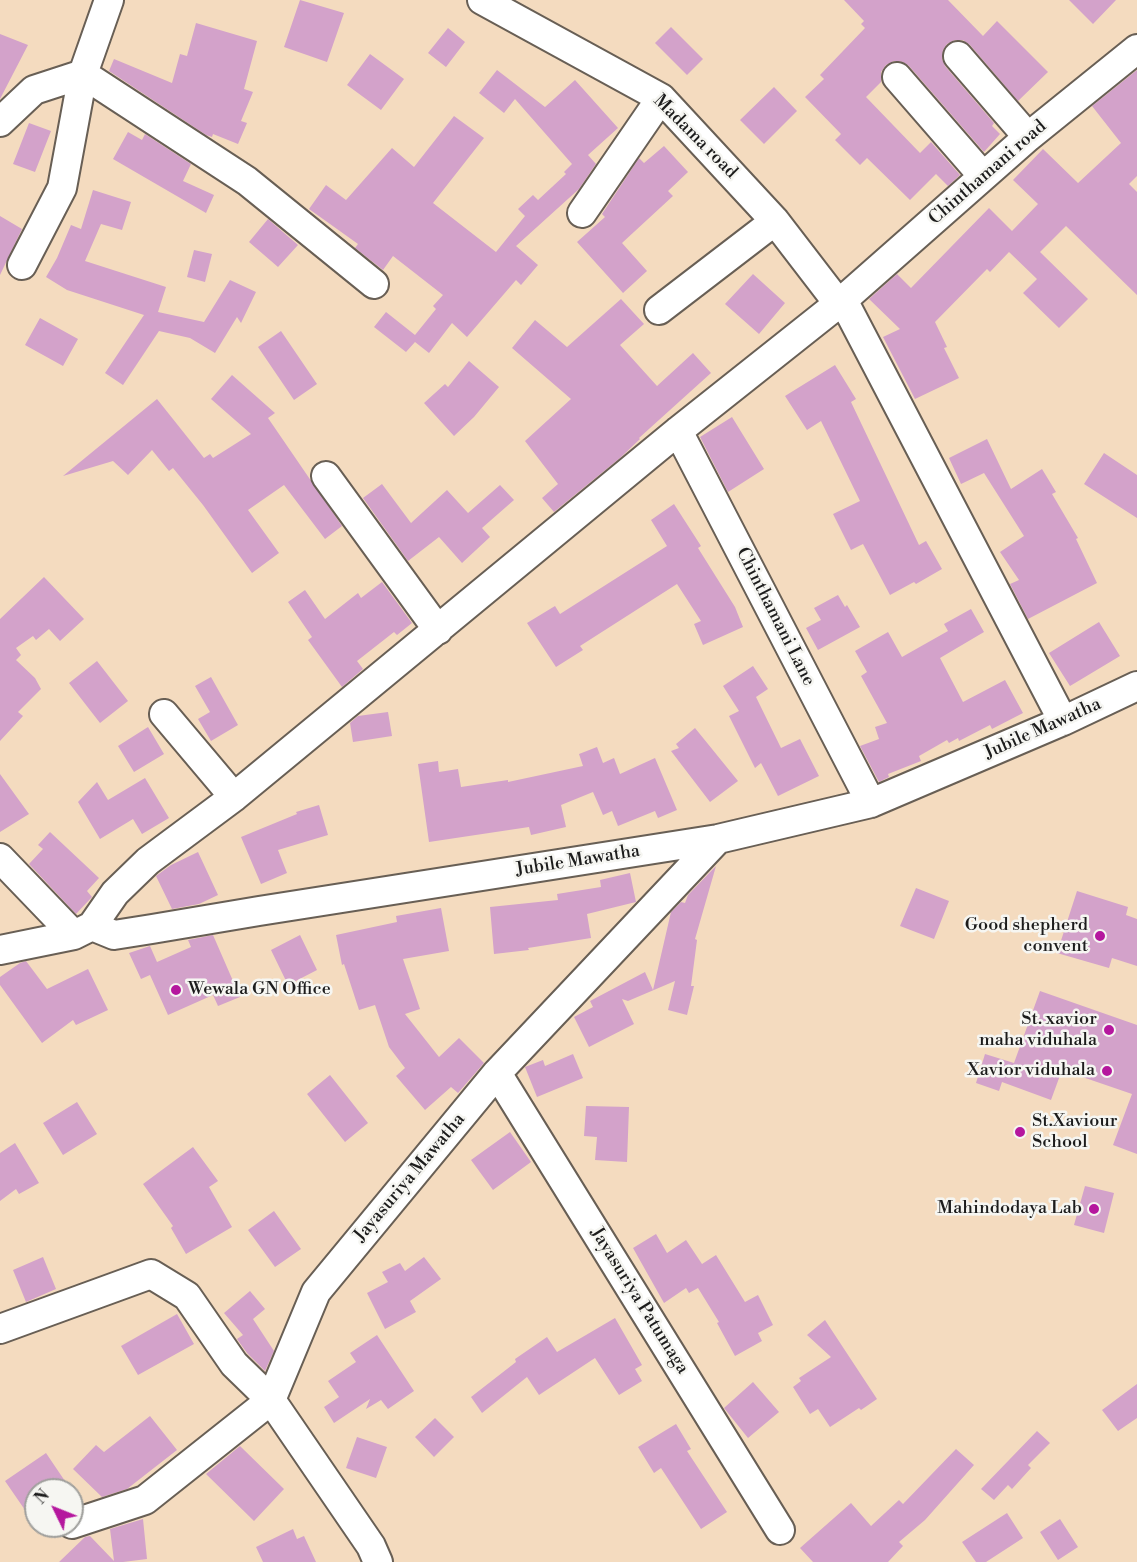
<!DOCTYPE html>
<html>
<head>
<meta charset="utf-8">
<style>
	body { margin:0 }
	#map { position:relative; width:1137px; height:1562px; overflow:hidden; background:#f4dbbf; font-family:"Libre Bodoni",serif }
	canvas { display:block }
	.north { position:absolute; left:24px; top:1478px; width:60px; height:60px; box-sizing:border-box; background:#f6f6f2; border:2px solid #9f9f9c; border-radius:50%; rotate:313deg; font-size:16px; font-weight:700; line-height:24px; text-align:center; color:#1c1c1c }
	.north::after { content:''; display:block; margin:auto; width:21px; height:27px; background:#b5179e; clip-path:polygon(50% 0,100% 100%,50% 72%,0 100%) }
</style>
</head>
<body>
<div id="map">
<canvas width="1137" height="1562"></canvas>
<div class="north">N</div>
</div>
<script>
const c = document.querySelector('canvas').getContext('2d');
c.lineJoin = 'round';
function fillPath(path, color) {
  c.fillStyle = color;
  c.fill(path, 'evenodd');
}
function toPath(rows) {
  const path = new Path2D();
  for (const r of rows) {
    path.moveTo(r[0], r[1]);
    for (let i = 2; i < r.length; i += 2) path.lineTo(r[i], r[i + 1]);
  }
  return path;
}
function strokePath(path, color, width, dash) {
  c.strokeStyle = color;
  c.lineWidth = width;
  c.lineCap = dash ? 'butt' : 'round';
  c.setLineDash(dash || []);
  c.stroke(path);
}
function write(font, color, halo, rows, align = 'center') {
  c.font = font + ' "Libre Bodoni",serif';
  c.lineWidth = 5;
  c.setLineDash([]);
  c.textBaseline = 'middle';
  c.strokeStyle = halo;
  c.fillStyle = color;
  for (const [text, x, y, turn = 0] of rows) {
    c.save();
    c.translate(x, y);
    c.rotate((+turn || 0) * Math.PI / 180);
    c.textAlign = isNaN(turn) ? turn : align;
    if (halo) c.strokeText(text, 0, 0);
    c.fillText(text, 0, 0);
    c.restore();
  }
}
const building = toPath([
	[300,0,344,13,327,62,284,47],
	[844,0,948,0,983,36,997,21,1048,72,1018,101,970,45,963,40,955,40,947,44,943,50,942,59,945,66,994,123,992,126,1000,134,984,152,909,66,903,62,894,61,886,65,881,72,881,82,866,97,920,153,931,142,960,175,948,186,936,174,910,200,867,158,860,165,835,140,841,134,805,97,824,79,820,75,865,28,861,24,864,21],
	[1069,0,1116,0,1093,24],
	[196,23,257,41,244,89,253,92,241,121,247,123,238,144,213,134,212,137,206,135,109,71,114,59,172,83,180,54,187,56],
	[671,27,703,59,687,75,655,43],
	[448,28,465,42,446,67,428,53],
	[0,34,28,45,0,99],
	[370,54,404,79,381,110,347,85],
	[497,70,545,107,575,80,618,128,588,155,596,164,579,189,516,246,538,265,521,285,516,280,467,337,452,323,429,353,415,342,406,352,374,327,386,312,415,335,436,309,433,306,443,295,393,256,383,270,355,248,358,244,309,209,326,185,346,200,392,148,414,167,454,116,484,138,433,203,496,252,525,216,518,209,533,195,538,200,566,174,564,172,572,164,515,99,504,113,479,93],
	[1137,70,1137,176,1129,184,1137,192,1137,295,1066,226,1040,252,1088,299,1059,328,1023,293,1037,279,1009,252,990,272,987,269,935,322,947,347,944,348,959,378,915,399,883,337,900,329,869,299,897,274,911,288,989,208,1012,231,1038,204,1013,180,1043,149,1078,183,1121,143,1092,106],
	[774,87,797,111,764,144,740,120],
	[29,123,51,131,35,172,13,164],
	[128,132,142,140,145,134,191,164,183,181,214,195,206,213,113,159],
	[664,146,688,172,668,191,673,196,622,243,647,271,623,293,577,242,605,217,602,214,639,158,644,163],
	[93,190,131,202,122,230,101,224,85,261,166,287,158,312,204,322,230,280,256,292,241,323,237,317,215,353,190,338,159,331,123,385,105,373,144,315,67,290,46,277,57,258,71,225,81,229],
	[0,216,22,229,0,275],
	[268,219,298,245,278,267,249,242],
	[194,250,212,254,205,282,187,277],
	[753,274,785,303,759,334,725,304],
	[621,299,644,324,620,345,657,386,693,353,711,373,639,438,640,439,620,458,554,512,542,498,558,484,525,441,571,399,512,348,535,320,567,347],
	[40,318,78,339,63,366,25,345],
	[281,331,317,384,294,400,258,347],
	[469,361,499,387,474,417,454,436,424,403,445,384,448,387],
	[835,365,856,399,851,402,919,545,926,541,942,569,916,584,914,582,890,595,863,544,851,550,833,514,860,501,821,421,807,430,785,396],
	[232,375,275,413,268,418,342,526,325,539,284,485,248,510,279,553,252,573,203,505,173,468,169,471,152,450,128,475,113,461,63,476,157,399,204,458,210,454,213,458,251,434,211,399],
	[732,417,764,469,728,492,700,437],
	[987,439,1011,489,1042,469,1056,492,1052,494,1078,538,1076,539,1097,583,1028,619,1010,584,1019,580,1000,552,1024,536,984,473,961,484,949,458],
	[1104,453,1137,475,1137,518,1084,484],
	[382,484,411,523,447,490,468,513,500,485,514,500,482,528,490,537,462,563,439,537,408,561,363,498],
	[674,504,701,546,698,548,735,607,743,627,703,645,694,624,701,621,677,584,580,646,583,650,556,667,527,623,555,606,560,614,667,546,651,520],
	[44,577,84,619,60,641,49,629,36,640,33,636,16,648,21,655,16,660,35,678,41,689,18,712,23,716,0,741,0,619],
	[382,582,412,623,397,635,394,632,357,661,363,669,342,687,308,640,312,637,288,602,305,590,325,619,358,593,361,598],
	[838,595,845,607,847,605,860,627,818,650,806,628,821,620,814,608],
	[971,609,984,632,940,658,963,702,1005,680,1023,713,992,729,990,725,959,741,958,738,949,743,947,740,919,756,921,761,888,774,889,777,879,782,860,746,879,739,875,727,887,723,861,676,867,672,855,651,888,632,902,657,948,631,944,624],
	[1099,622,1120,656,1070,686,1049,653],
	[97,661,128,701,100,723,69,683],
	[753,666,768,689,756,697,781,748,800,739,819,776,778,796,761,763,755,768,729,716,739,711,723,686],
	[211,677,238,725,211,741,198,719,210,712,195,686],
	[388,712,392,736,353,742,350,723,358,716],
	[148,727,164,754,134,772,118,746],
	[695,728,738,781,710,802,671,751,679,748,676,744],
	[597,747,603,763,614,758,620,774,655,758,677,810,658,818,655,811,618,826,612,811,603,815,593,792,561,805,566,827,531,835,529,827,429,842,418,764,438,761,439,772,458,769,461,787,508,780,508,782,583,766,579,754],
	[0,774,29,814,0,832],
	[145,778,169,818,142,834,133,819,100,839,78,802,97,782,108,800],
	[319,805,328,835,278,850,287,873,261,884,241,837,297,814,296,812],
	[50,832,99,878,87,891,92,897,76,914,29,864,43,849,38,845],
	[198,852,218,895,199,904,172,909,156,876,171,865],
	[716,866,695,939,697,940,691,986,694,986,687,1015,668,1010,675,981,628,1001,622,999,634,1024,589,1047,574,1017,593,1007,590,1001,645,972,653,990,671,912,681,902,685,903,688,895],
	[630,873,636,902,587,914,591,938,528,948,529,950,494,954,490,907,558,900,557,894,601,887,600,880],
	[916,888,949,901,934,939,900,926],
	[1077,891,1128,907,1126,915,1137,919,1137,966,1112,958,1109,968,1057,953],
	[441,908,449,951,403,959,420,1009,405,1014,439,1057,459,1038,484,1063,458,1093,451,1087,425,1110,396,1076,405,1068,389,1047,375,1005,359,1010,344,964,342,965,336,935,397,922,396,916],
	[213,935,240,997,218,1006,213,995,168,1015,150,975,141,979,129,953,150,946,157,962,191,947,188,940],
	[300,935,317,970,288,985,271,950],
	[26,961,47,989,88,969,108,1010,76,1025,73,1020,42,1043,0,985,0,977,20,963],
	[1040,991,1137,1025,1137,1154,1113,1145,1132,1094,1062,1070,1051,1100,1002,1082,999,1091,976,1083,985,1054,1014,1063],
	[573,1054,583,1078,537,1097,525,1067,543,1060,545,1066],
	[330,1075,368,1123,345,1142,307,1094],
	[77,1102,97,1134,63,1155,43,1123],
	[586,1106,629,1107,627,1162,595,1160,597,1137,584,1136],
	[510,1132,531,1162,493,1190,471,1160],
	[15,1143,39,1183,19,1194,16,1189,0,1201,0,1153],
	[193,1147,218,1181,209,1187,232,1227,186,1254,171,1228,173,1226,143,1184],
	[1085,1186,1114,1193,1104,1233,1074,1225],
	[274,1211,301,1249,275,1267,248,1230],
	[656,1234,667,1253,686,1240,702,1264,716,1255,745,1302,758,1295,773,1325,758,1333,762,1341,735,1356,717,1323,719,1322,698,1288,689,1293,686,1288,664,1303,633,1248],
	[43,1257,56,1289,26,1302,13,1270],
	[424,1257,441,1279,410,1301,416,1312,385,1329,367,1293,388,1282,382,1272,400,1263,405,1271],
	[250,1291,265,1309,253,1319,274,1351,265,1371,247,1353,237,1339,243,1335,224,1313],
	[177,1314,194,1344,138,1375,121,1346],
	[615,1318,642,1365,635,1369,642,1381,619,1395,595,1358,539,1395,527,1377,482,1413,471,1397,516,1362,515,1359,547,1337,557,1352],
	[825,1320,877,1399,861,1410,859,1408,830,1427,818,1409,810,1414,793,1387,801,1381,799,1378,831,1357,807,1335],
	[377,1335,414,1391,388,1409,381,1400,366,1409,370,1399,334,1423,324,1407,339,1397,328,1381,356,1362,350,1353],
	[753,1382,779,1412,748,1438,724,1408],
	[1137,1384,1137,1418,1118,1431,1102,1410],
	[150,1416,177,1450,127,1489,102,1497,73,1469,96,1445,104,1452],
	[435,1418,454,1437,434,1457,415,1437],
	[676,1424,691,1449,687,1451,727,1512,701,1529,661,1468,654,1473,638,1447],
	[1037,1431,1050,1443,1028,1465,1031,1468,1012,1489,1008,1485,994,1500,981,1489],
	[357,1437,387,1447,376,1478,346,1468],
	[240,1446,284,1489,254,1521,206,1474],
	[956,1449,974,1465,925,1520,899,1542,903,1546,888,1562,813,1562,800,1548,851,1503,871,1526,899,1500,903,1504],
	[46,1453,71,1490,36,1490,36,1526,5,1481],
	[1007,1513,1023,1538,986,1562,976,1562,962,1542],
	[143,1519,147,1559,123,1562,59,1562,85,1537,90,1536,114,1561,110,1529],
	[1060,1519,1078,1547,1058,1560,1040,1532],
	[293,1529,297,1539,304,1536,316,1562,263,1562,256,1547]
]);
const minor = toPath([
	[482,0,661,98,775,221,838,303],
	[958,56,1028,137],
	[897,77,983,176],
	[0,122,34,90,83,74,109,0],
	[582,213,661,98],
	[22,265,62,188,83,74,247,181,374,284],
	[843,300,1063,721],
	[659,310,775,221],
	[678,431,871,803],
	[326,476,438,630],
	[164,714,234,797],
	[0,858,74,935],
	[92,926,115,893,148,861,234,797,678,431,843,300,1028,137,1137,49],
	[0,950,74,935,92,926,114,935,152,929,259,911,718,839,871,803,1063,721,1137,686],
	[497,1073,780,1530],
	[0,1329,151,1274,187,1296,234,1364,271,1400,145,1500,72,1524],
	[378,1562,371,1546,271,1400,316,1292,497,1073,718,839]
]);
const markers = [
	[1100,936,6,"#b5179e"],
	[176,990,6,"#b5179e"],
	[1109,1030,6,"#b5179e"],
	[1107,1071,6,"#b5179e"],
	[1020,1132,6,"#b5179e"],
	[1094,1209,6,"#b5179e"]
];
const streetNames = [
	["Madama road",695,137,45],
	["Chinthamani road",988,173,-41],
	["Chinthamani Lane",775,617,63],
	["Jubile Mawatha",1043,729,-24],
	["Jubile Mawatha",578,861,-9],
	["Jayasuriya Mawatha",410,1178,-50],
	["Jayasuriya Patumaga",639,1301,58]
];
const poiNames = [
	["Good shepherd",1088,926],
	["convent",1088,947],
	["Wewala GN Office",188,990,"left"],
	["St. xavior",1097,1020],
	["maha viduhala",1097,1041],
	["Xavior viduhala",1095,1071],
	["St.Xaviour",1032,1122,"left"],
	["School",1032,1143,"left"],
	["Mahindodaya Lab",1082,1209]
];
fillPath(building, '#d3a2ca');
strokePath(minor, '#685f55', 32);
strokePath(minor, '#fff', 28);
for (const [x, y, r, color] of markers) {
  const dot = new Path2D();
  dot.arc(x, y, r, 0, 2 * Math.PI);
  c.fillStyle = color;
  c.fill(dot);
  strokePath(dot, '#f6f6f2', 2);
}
write('18px', '#1c1c1c', '#f6f6f2', streetNames);
write('18px', '#1c1c1c', '#f6f6f2', poiNames, 'right');
</script>
</body>
</html>
